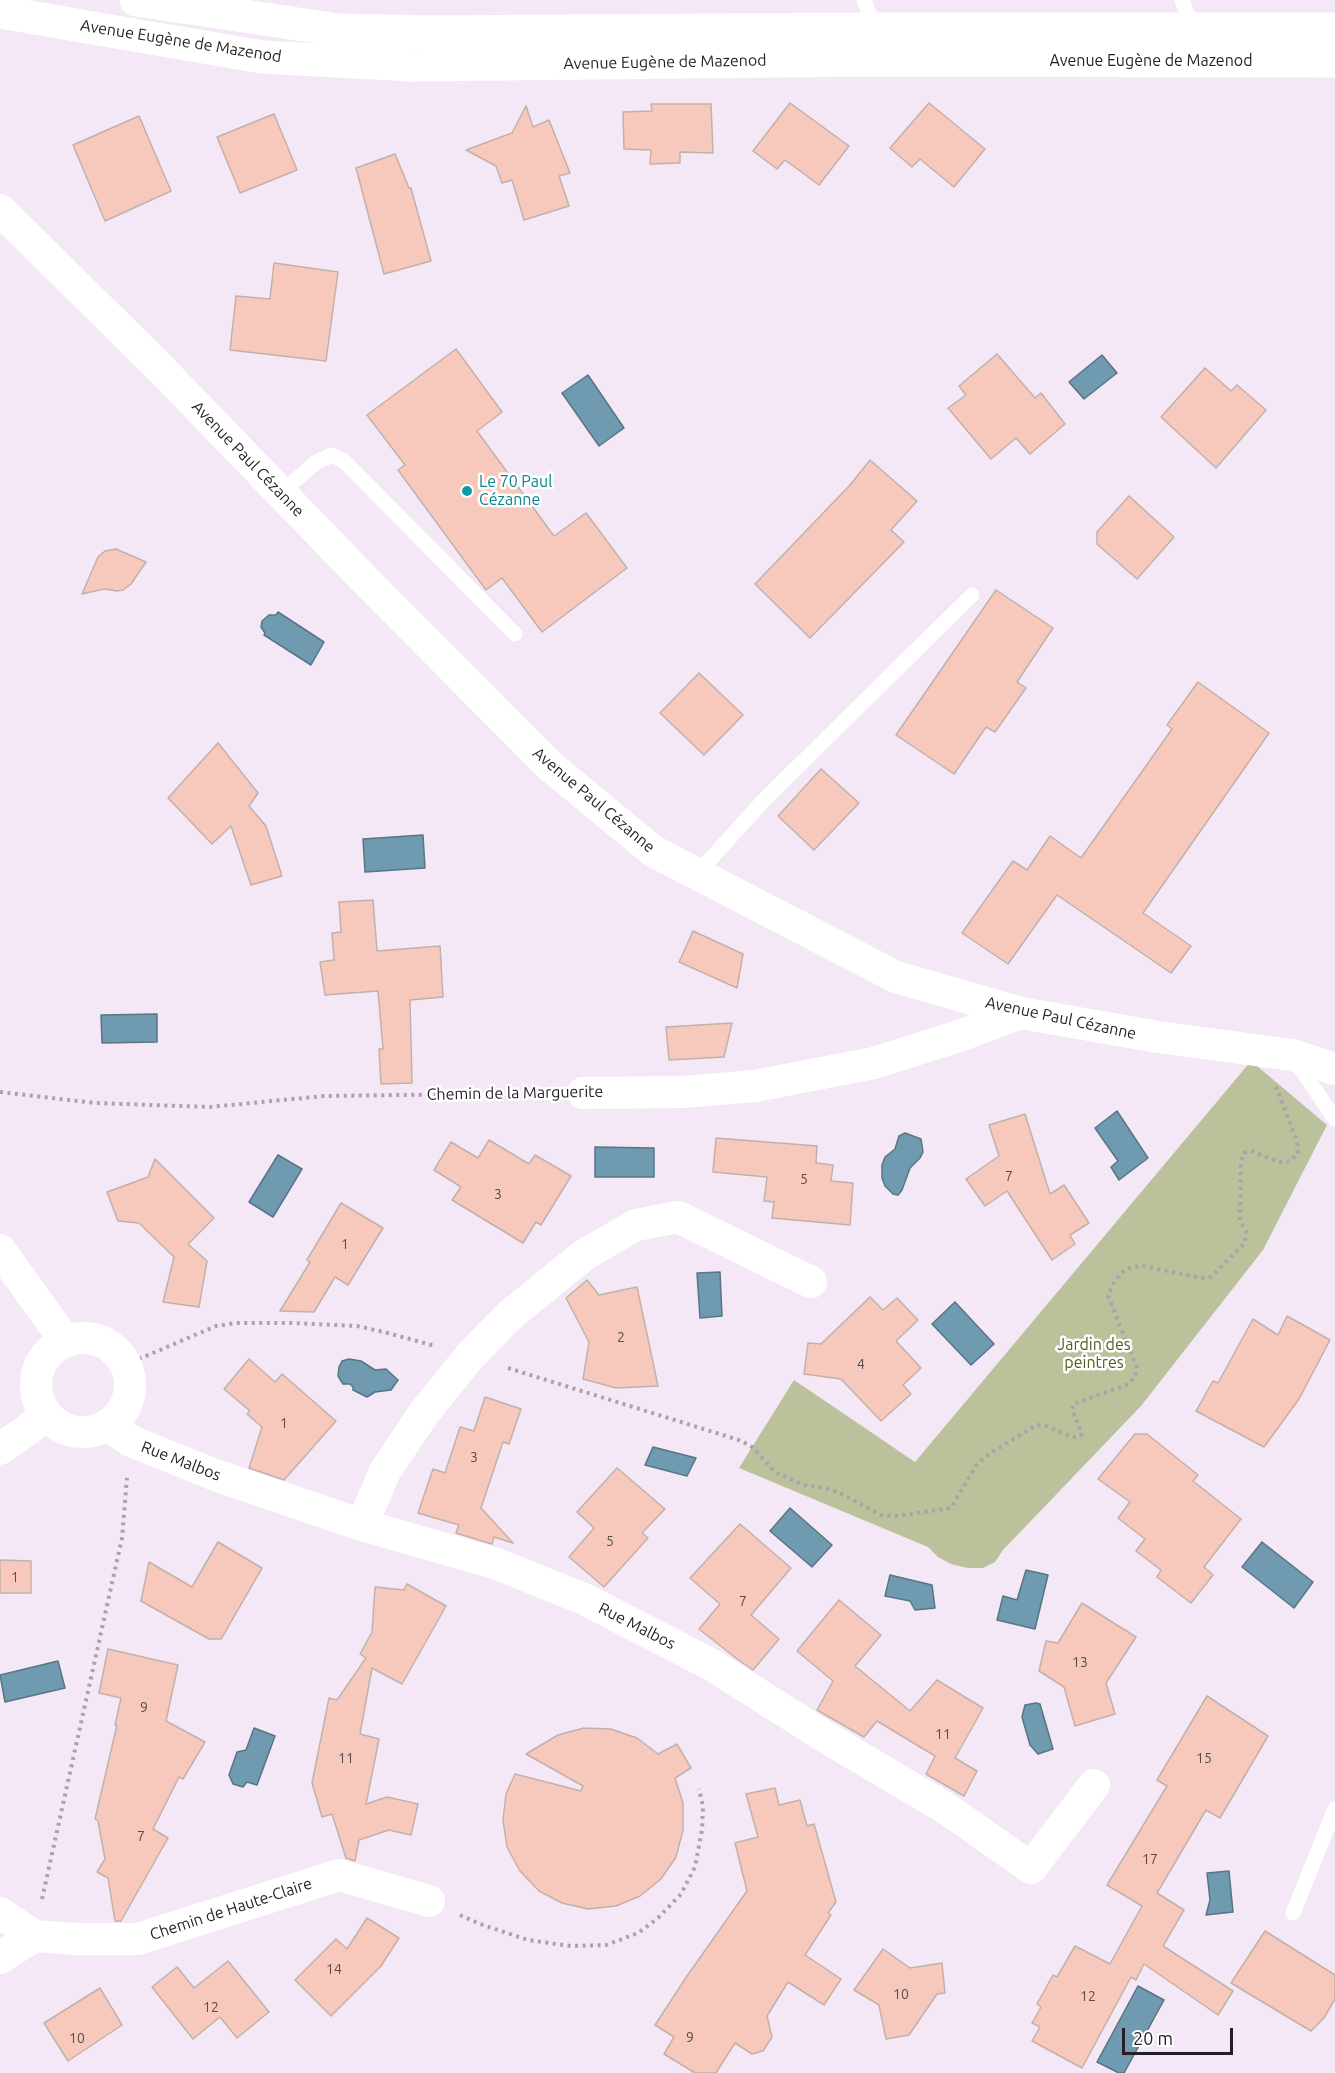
<!DOCTYPE html>
<html>
<head>
<meta charset="utf-8">
<style>
	body { margin:0 }
	#map { position:relative; width:1335px; height:2073px; overflow:hidden; background:#f4e8f6; font-family:Ubuntu,sans-serif }
	canvas { display:block }
	.scale { position:absolute; left:1122px; top:2028px; width:111px; height:27px; box-sizing:border-box; border:3px solid #241f24; border-top:0; padding-left:8px; font-size:18px; line-height:21px; white-space:nowrap; color:#241f24; -webkit-text-stroke:4px #fff; paint-order:stroke }
</style>
</head>
<body>
<div id="map">
<canvas width="1335" height="2073"></canvas>
<div class="scale">20 m</div>
</div>
<script>
const c = document.querySelector('canvas').getContext('2d');
c.lineJoin = 'round';
function fillPath(path, color) {
  c.fillStyle = color;
  c.fill(path, 'evenodd');
}
function toPath(rows) {
  const path = new Path2D();
  for (const r of rows) {
    if (r.length === 3) {
      path.moveTo(r[0] + r[2], r[1]);
      path.arc(r[0], r[1], r[2], 0, 2 * Math.PI);
      continue;
    }
    path.moveTo(r[0], r[1]);
    for (let i = 2; i < r.length; i += 2) path.lineTo(r[i], r[i + 1]);
  }
  return path;
}
function strokePath(path, color, width, dash) {
  c.strokeStyle = color;
  c.lineWidth = width;
  c.lineCap = dash ? 'butt' : 'round';
  c.setLineDash(dash || []);
  c.stroke(path);
}
function write(font, color, halo, rows, align = 'center') {
  c.font = font + ' Ubuntu,sans-serif';
  c.lineWidth = 5;
  c.setLineDash([]);
  c.textBaseline = 'middle';
  c.strokeStyle = halo;
  c.fillStyle = color;
  for (const [text, x, y, turn = 0] of rows) {
    c.save();
    c.translate(x, y);
    c.rotate((+turn || 0) * Math.PI / 180);
    c.textAlign = isNaN(turn) ? turn : align;
    if (halo) c.strokeText(text, 0, 0);
    c.fillText(text, 0, 0);
    c.restore();
  }
}
const green = toPath([
	[1251,1061,1327,1125,1263,1250,1141,1406,1003,1550,995,1562,983,1568,968,1568,951,1564,938,1557,928,1547,739,1468,794,1380,915,1462]
]);
const water = toPath([
	[1102,355,1117,373,1084,399,1069,382,1102,355],
	[588,375,624,428,599,446,562,393,588,375],
	[278,612,324,642,311,665,264,635,265,633,261,627,262,621,269,615,276,615,278,612],
	[423,835,425,868,365,872,363,839,423,835],
	[157,1014,157,1042,102,1043,101,1015,157,1014],
	[1117,1111,1148,1158,1119,1180,1111,1167,1118,1161,1095,1128,1117,1111],
	[905,1133,921,1139,923,1152,920,1158,910,1168,902,1190,898,1195,893,1194,885,1186,882,1178,882,1165,885,1157,895,1149,899,1136,905,1133],
	[595,1147,654,1148,654,1177,595,1177,595,1147],
	[278,1155,302,1169,273,1217,249,1202,278,1155],
	[720,1272,722,1316,700,1318,697,1273,720,1272],
	[955,1302,994,1344,971,1365,932,1324,955,1302],
	[349,1359,361,1361,375,1370,386,1369,398,1380,391,1390,375,1392,367,1397,353,1390,353,1387,350,1384,343,1384,338,1376,339,1367,342,1361,349,1359],
	[653,1447,696,1458,687,1476,645,1465,653,1447],
	[790,1508,832,1545,812,1567,770,1531,790,1508],
	[1262,1542,1313,1582,1294,1608,1242,1567,1262,1542],
	[1026,1570,1048,1575,1035,1629,997,1620,1003,1596,1017,1600,1026,1570],
	[890,1575,932,1585,935,1608,915,1610,910,1601,885,1596,890,1575],
	[58,1661,65,1688,5,1702,0,1675,58,1661],
	[1036,1703,1040,1704,1053,1749,1038,1754,1030,1745,1022,1717,1025,1705,1036,1703],
	[254,1728,275,1736,257,1785,247,1782,243,1787,233,1784,229,1775,237,1752,246,1750,254,1728],
	[1229,1871,1233,1912,1206,1915,1210,1900,1207,1873,1229,1871],
	[1138,1986,1164,2000,1124,2073,1119,2073,1097,2062,1138,1986]
]);
const building = toPath([
	[790,103,849,146,819,185,785,160,777,169,753,151,790,103],
	[929,103,985,149,954,187,920,159,912,167,890,148,929,103],
	[651,104,711,104,713,153,680,152,680,163,650,164,651,150,624,149,623,112,652,111,651,104],
	[526,106,533,127,549,120,570,173,559,176,569,206,524,220,512,180,502,183,496,166,466,150,512,133,526,106],
	[274,114,297,170,240,193,217,137,274,114],
	[139,116,171,191,105,221,73,145,139,116],
	[395,154,409,188,411,188,431,261,384,274,356,168,395,154],
	[274,263,338,272,326,361,230,350,236,296,270,299,274,263],
	[456,349,502,412,477,431,554,536,586,513,627,568,542,632,502,578,486,590,398,470,405,465,367,415,456,349],
	[997,354,1035,398,1041,393,1065,424,1030,454,1016,438,991,459,948,408,966,395,959,386,997,354],
	[1205,368,1231,391,1237,385,1266,410,1216,468,1161,417,1205,368],
	[870,460,917,501,891,530,904,542,810,638,755,584,850,485,870,460],
	[1129,496,1174,537,1137,579,1097,544,1097,532,1129,496],
	[116,549,146,562,131,584,123,590,117,591,104,589,82,594,98,557,105,551,116,549],
	[996,590,1053,628,1017,682,1026,688,995,732,986,727,954,774,896,735,996,590],
	[699,673,743,715,704,755,660,713,699,673],
	[1198,682,1269,733,1143,913,1191,946,1171,973,1057,895,1008,964,962,933,1013,861,1027,870,1050,836,1081,858,1172,729,1167,725,1198,682],
	[218,743,258,793,249,806,266,826,282,876,251,885,231,826,212,844,168,798,218,743],
	[821,769,859,803,814,850,778,816,821,769],
	[373,900,377,951,440,946,443,997,410,1000,412,1083,381,1084,379,1049,383,1049,378,991,325,995,320,962,334,960,332,933,341,932,339,902,373,900],
	[693,931,743,954,737,988,679,962,693,931],
	[732,1023,724,1057,669,1060,666,1027,732,1023],
	[1025,1114,1050,1194,1064,1185,1089,1223,1070,1235,1075,1244,1052,1260,1007,1191,985,1206,966,1179,999,1156,989,1125,1025,1114],
	[716,1138,817,1146,816,1163,833,1165,831,1181,853,1183,850,1225,772,1218,774,1202,764,1201,767,1177,713,1172,716,1138],
	[489,1140,529,1164,535,1155,571,1176,541,1225,536,1222,523,1243,452,1200,461,1187,434,1170,451,1142,478,1158,489,1140],
	[155,1159,214,1218,188,1244,207,1261,199,1307,163,1302,174,1257,139,1223,118,1221,107,1192,148,1177,155,1159],
	[341,1203,383,1228,348,1285,335,1277,314,1312,280,1311,310,1262,307,1260,341,1203],
	[587,1280,599,1295,637,1287,658,1386,616,1388,583,1379,589,1342,566,1298,587,1280],
	[870,1297,883,1310,897,1298,918,1320,896,1341,921,1368,903,1385,911,1394,881,1421,841,1379,804,1374,808,1343,821,1344,870,1297],
	[1287,1316,1330,1340,1299,1399,1264,1447,1196,1411,1213,1381,1218,1383,1253,1319,1278,1335,1287,1316],
	[249,1359,275,1382,282,1374,336,1421,284,1480,249,1468,262,1427,247,1414,250,1411,224,1389,249,1359],
	[485,1397,521,1409,509,1444,503,1442,481,1508,513,1543,494,1537,492,1544,456,1533,459,1525,418,1513,433,1469,445,1473,460,1427,474,1431,485,1397],
	[1135,1434,1147,1434,1198,1475,1193,1481,1241,1519,1204,1567,1213,1575,1191,1603,1157,1577,1161,1570,1136,1551,1145,1539,1118,1518,1130,1502,1098,1479,1135,1434],
	[617,1468,665,1509,642,1533,648,1538,604,1587,569,1557,594,1528,577,1512,617,1468],
	[740,1524,791,1568,751,1615,779,1639,753,1670,737,1659,699,1629,720,1604,690,1578,740,1524],
	[218,1542,262,1568,221,1639,209,1639,141,1601,149,1562,192,1587,218,1542],
	[0,1560,31,1561,31,1593,0,1593,0,1560],
	[407,1584,446,1606,402,1684,372,1668,360,1734,379,1739,366,1804,387,1797,418,1804,411,1835,389,1830,359,1840,355,1861,346,1858,332,1814,322,1817,312,1783,329,1698,337,1700,366,1658,360,1654,372,1632,375,1587,404,1590,407,1584],
	[839,1600,881,1635,855,1666,910,1711,937,1680,983,1708,955,1758,977,1771,964,1796,926,1774,935,1756,877,1721,864,1737,817,1710,833,1681,797,1651,839,1600],
	[1082,1603,1136,1637,1106,1683,1115,1714,1075,1726,1064,1687,1039,1671,1046,1641,1058,1643,1082,1603],
	[108,1649,178,1665,166,1721,205,1742,183,1779,179,1777,153,1829,168,1838,121,1921,115,1921,108,1878,97,1872,105,1859,98,1821,95,1819,117,1725,115,1725,121,1698,99,1693,108,1649],
	[1207,1696,1268,1736,1220,1818,1206,1810,1157,1893,1184,1910,1163,1946,1233,1991,1218,2015,1144,1964,1136,1980,1131,1977,1082,2068,1032,2041,1040,2027,1032,2023,1041,2007,1037,2004,1053,1975,1057,1977,1075,1946,1110,1964,1142,1906,1107,1885,1167,1786,1157,1780,1207,1696],
	[584,1728,611,1729,637,1738,658,1754,677,1744,691,1768,675,1778,683,1803,683,1830,676,1857,661,1879,640,1896,616,1906,588,1909,562,1903,539,1891,520,1871,507,1847,503,1820,506,1794,515,1774,581,1791,583,1786,526,1754,558,1735,584,1728],
	[775,1788,779,1805,800,1800,807,1826,814,1824,836,1902,828,1913,831,1915,805,1955,841,1979,824,2005,788,1982,767,2016,772,2037,763,2051,752,2054,735,2043,716,2073,695,2073,664,2054,674,2037,655,2025,687,1976,747,1891,735,1843,758,1837,746,1794,775,1788],
	[367,1918,399,1938,381,1966,331,2016,295,1980,336,1939,347,1949,367,1918],
	[1265,1931,1335,1975,1335,1999,1324,2018,1311,2031,1231,1983,1265,1931],
	[883,1949,910,1968,942,1963,945,1993,937,1994,909,2035,886,2039,879,2005,854,1990,883,1949],
	[228,1961,269,2012,237,2038,220,2017,193,2039,152,1987,177,1967,194,1988,228,1961],
	[100,1988,122,2025,68,2061,44,2023,100,1988]
]);
const path = toPath([
	[0,1092,95,1103,210,1107,324,1096,550,1093],
	[125,1365,216,1326,236,1323,292,1323,357,1326,384,1332,435,1346],
	[508,1368,742,1441,752,1447,775,1472,804,1485,824,1488,840,1493,881,1515,898,1516,951,1508,977,1464,992,1452,1037,1425,1046,1426,1072,1437,1078,1437,1082,1434,1072,1409,1073,1404,1129,1384,1135,1376,1137,1368,1108,1296,1113,1284,1121,1273,1131,1267,1143,1266,1202,1278,1211,1277,1245,1243,1246,1231,1240,1221,1241,1161,1244,1153,1251,1151,1279,1162,1291,1161,1298,1153,1297,1141,1276,1087],
	[42,1899,122,1538,127,1478],
	[460,1915,480,1924,528,1940,571,1946,606,1945,638,1933,658,1918,681,1894,695,1867,702,1830,703,1806,699,1789]
]);
const service = toPath([
	[864,0,875,31],
	[1182,0,1194,31],
	[281,493,315,463,331,455,344,461,515,634],
	[697,874,764,800,972,595],
	[1295,1060,1335,1119],
	[1293,1913,1335,1809]
]);
const minor = toPath([
	[0,210,159,367,366,581,550,766,653,851,896,977,1021,1013,1158,1037,1292,1055,1335,1069],
	[583,1093,683,1092,755,1086,874,1063,959,1036,1021,1013],
	[0,1250,66,1342],
	[83,1385,47],
	[108,1425,131,1441,215,1475,362,1525,497,1564,584,1599,712,1665,827,1738,947,1809,1031,1868,1094,1785],
	[0,1449,47,1416],
	[362,1525,385,1471,424,1413,470,1356,509,1316,584,1255,636,1225,678,1217,811,1282],
	[0,1913,34,1936,76,1939,138,1939,339,1875,429,1901],
	[0,1958,34,1936]
]);
const tertiary = toPath([
	[136,0,338,30,427,32,875,29,1335,29],
	[0,12,262,57,412,65,869,60,1335,61]
]);
const markers = [
	[467,491,6,"#0f9aa8"]
];
const numberNames = [
	["7",1009,1176],
	["5",804,1179],
	["3",498,1194],
	["1",345,1244],
	["2",621,1337],
	["4",861,1364],
	["1",284,1423],
	["3",474,1457],
	["5",610,1541],
	["1",15,1577],
	["7",743,1601],
	["13",1080,1662],
	["9",144,1707],
	["11",943,1734],
	["11",346,1758],
	["15",1204,1758],
	["7",141,1836],
	["17",1150,1859],
	["14",334,1969],
	["10",901,1994],
	["12",1088,1996],
	["12",211,2007],
	["9",690,2037],
	["10",77,2038]
];
const streetNames = [
	["Avenue Eugène de Mazenod",181,41,9],
	["Avenue Eugène de Mazenod",1151,61],
	["Avenue Eugène de Mazenod",665,62,-1],
	["Avenue Paul Cézanne",248,459,46],
	["Avenue Paul Cézanne",594,800,40],
	["Avenue Paul Cézanne",1061,1018,12],
	["Chemin de la Marguerite",515,1093,-1],
	["Rue Malbos",181,1461,21],
	["Rue Malbos",637,1626,27],
	["Chemin de Haute-Claire",231,1909,-18]
];
const cultureNames = [
	["Le 70 Paul",479,482],
	["Cézanne",479,500]
];
const parkNames = [
	["Jardin des",1094,1345],
	["peintres",1094,1363]
];
fillPath(green, '#bac19b');
fillPath(water, '#6f9aaf');
strokePath(water, '#587585', 1.5);
fillPath(building, '#f7c9bc');
strokePath(building, '#c3b0ab', 1.5);
strokePath(path, '#aba1ac', 4, [3, 4.5]);
strokePath(service, '#fff', 15);
strokePath(minor, '#fff', 32);
strokePath(tertiary, '#fff', 33);
for (const [x, y, r, color] of markers) {
  const dot = new Path2D();
  dot.arc(x, y, r, 0, 2 * Math.PI);
  c.fillStyle = color;
  c.fill(dot);
  strokePath(dot, '#fff', 2);
}
write('14px', '#594a4a', null, numberNames);
write('16px', '#241f24', '#fff', streetNames);
write('16px', '#0d838f', '#fff', cultureNames, 'left');
write('16px', '#555d1e', '#fff', parkNames);
</script>
</body>
</html>
